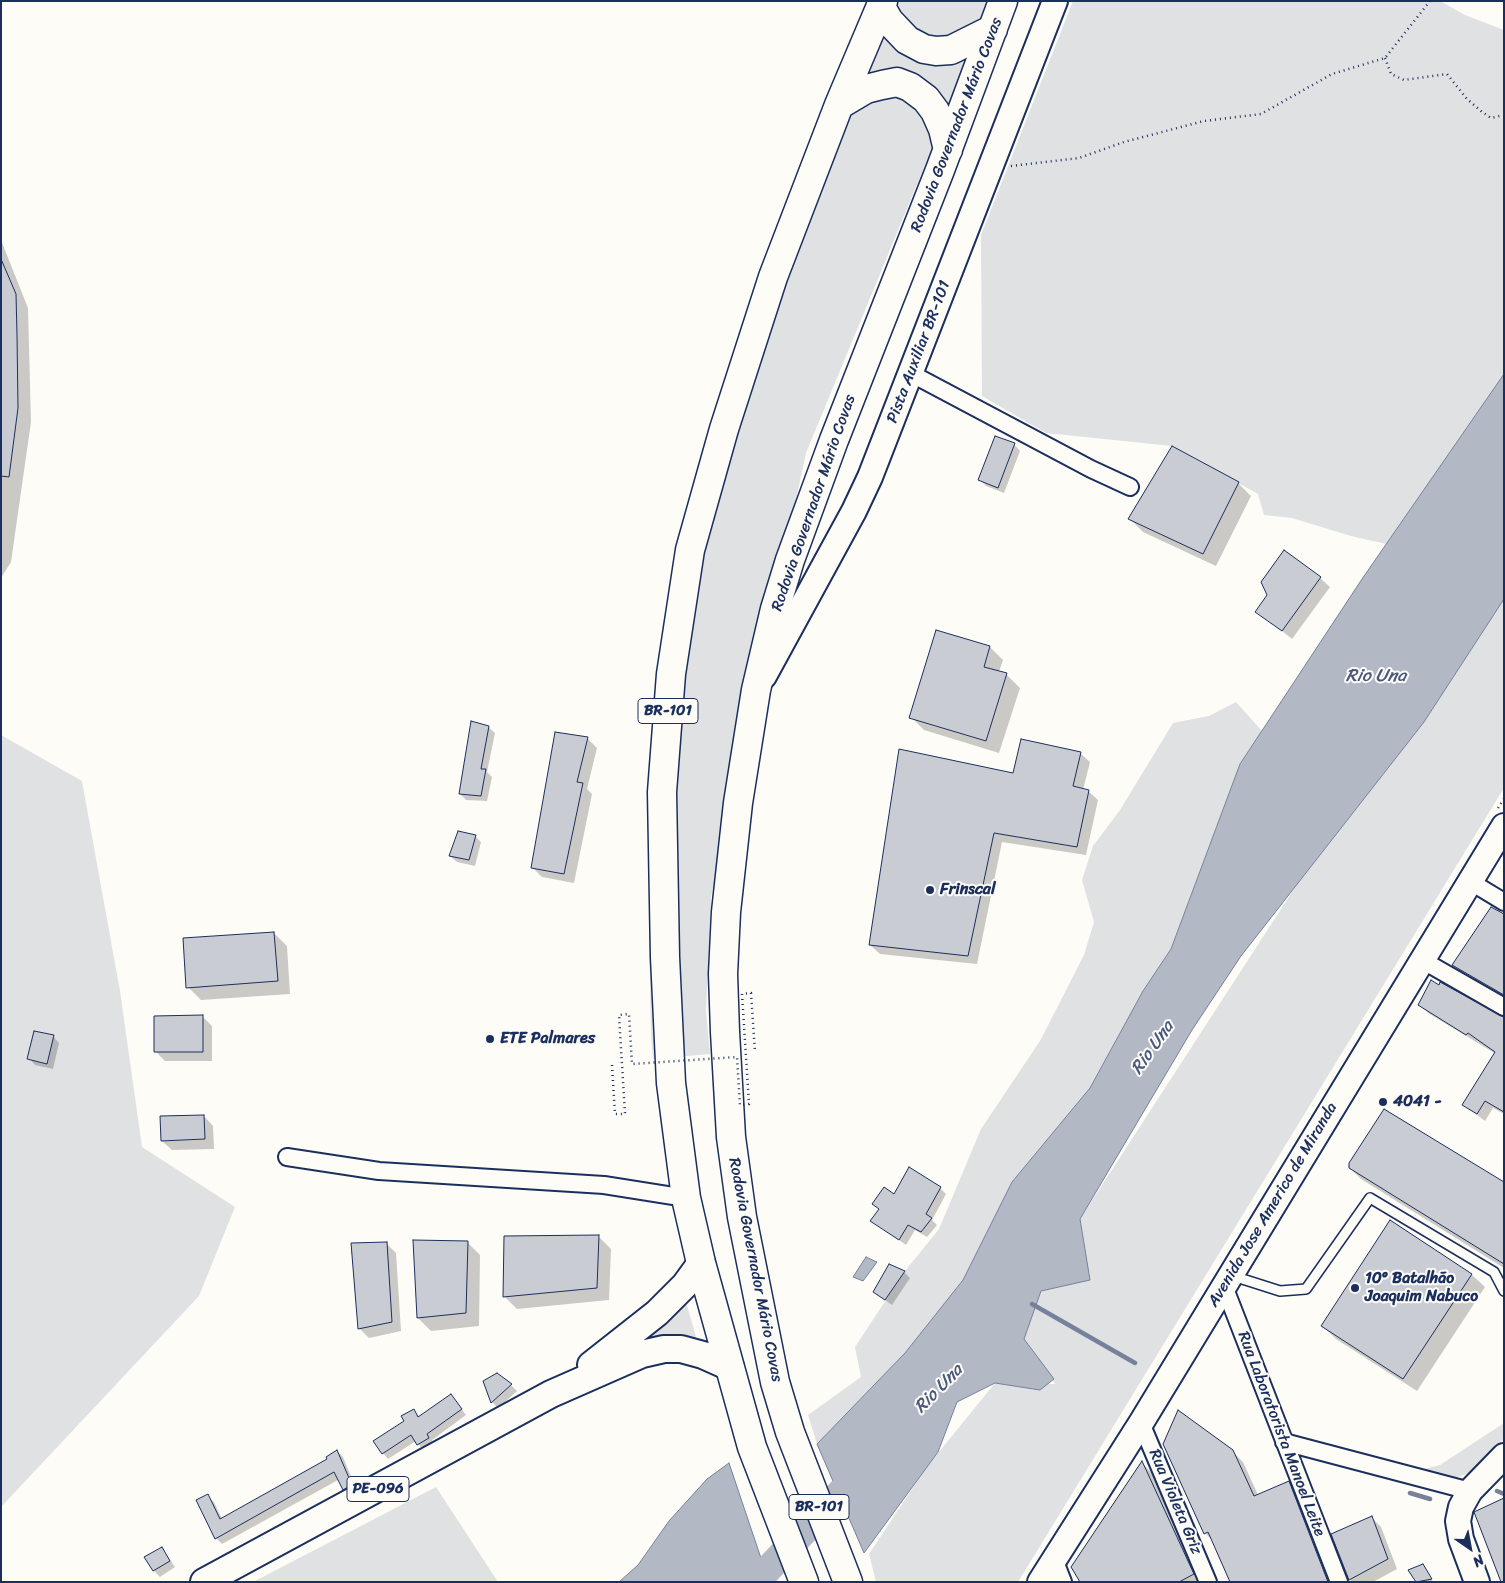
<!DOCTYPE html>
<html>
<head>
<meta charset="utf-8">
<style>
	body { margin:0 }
	#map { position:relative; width:1505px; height:1583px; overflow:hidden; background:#fdfcf7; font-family:Sriracha,sans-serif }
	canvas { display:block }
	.frame { position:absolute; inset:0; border:2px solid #1b2f5e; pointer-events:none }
	.north { position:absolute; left:1445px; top:1523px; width:50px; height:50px; -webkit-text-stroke:4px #fdfcf7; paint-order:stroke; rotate:147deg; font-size:14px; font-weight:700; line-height:20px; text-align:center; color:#1b2f5e }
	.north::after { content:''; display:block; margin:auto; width:18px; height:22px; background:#1b2f5e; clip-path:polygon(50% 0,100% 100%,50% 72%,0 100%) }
</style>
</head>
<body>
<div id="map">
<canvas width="1505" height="1583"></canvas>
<div class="frame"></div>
<div class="north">N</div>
</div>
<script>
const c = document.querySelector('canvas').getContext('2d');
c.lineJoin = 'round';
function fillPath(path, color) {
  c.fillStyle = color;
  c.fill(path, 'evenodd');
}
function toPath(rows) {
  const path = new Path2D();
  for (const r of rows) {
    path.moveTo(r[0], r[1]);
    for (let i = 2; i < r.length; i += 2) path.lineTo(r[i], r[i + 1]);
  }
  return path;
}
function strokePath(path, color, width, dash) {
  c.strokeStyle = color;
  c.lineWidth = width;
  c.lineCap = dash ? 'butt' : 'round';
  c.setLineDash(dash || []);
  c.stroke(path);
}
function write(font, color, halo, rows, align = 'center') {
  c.font = font + ' Sriracha,sans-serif';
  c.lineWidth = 4;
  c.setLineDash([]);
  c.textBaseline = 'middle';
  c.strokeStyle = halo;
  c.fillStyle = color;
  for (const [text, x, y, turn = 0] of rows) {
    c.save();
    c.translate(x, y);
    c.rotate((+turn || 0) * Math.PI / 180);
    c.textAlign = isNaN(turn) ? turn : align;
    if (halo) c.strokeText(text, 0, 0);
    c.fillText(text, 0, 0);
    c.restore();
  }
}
const green = toPath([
	[874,1,988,1,978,29,934,53],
	[1073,1,1440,1,1465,15,1504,30,1504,374,1386,544,1351,536,1292,518,1264,515,1258,494,1172,446,1046,433,982,396,981,235],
	[883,36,901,49,978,36,940,130,933,105,853,77],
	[897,81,937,136,806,453,711,897,706,1011,710,1054,653,1059,651,1034,649,934,656,685,676,559,705,445,754,288,832,99],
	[1504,599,1504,788,1018,1582,876,1582,869,1554,926,1468,995,1383,1055,1384,1023,1339,1041,1291,1089,1279,1080,1219,1296,886,1424,722],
	[1236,702,1262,731,1240,764,1171,949,1143,991,1090,1088,1012,1182,963,1280,905,1353,817,1444,808,1415,861,1377,855,1347,905,1271,939,1229,981,1129,1040,1041,1084,955,1094,922,1082,880,1093,846,1120,810,1173,723,1209,716],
	[1,735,82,781,120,991,142,1147,235,1207,199,1296,1,1507],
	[683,1292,697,1340,670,1335,644,1342,619,1353],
	[1504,1423,1504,1438,1473,1472,1455,1478,1420,1470,1440,1465],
	[436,1487,498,1582,253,1582]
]);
const water = toPath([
	[1504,374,1504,599,1424,722,1241,956,1192,1030,1080,1219,1090,1280,1041,1291,1024,1339,1054,1379,1040,1390,995,1383,957,1402,938,1452,864,1553,817,1444,905,1353,963,1280,1012,1182,1090,1088,1143,991,1171,949,1240,764,1362,579,1504,374],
	[866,1257,877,1262,863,1281,853,1277,866,1257],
	[729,1463,769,1582,619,1582,638,1565,669,1521,707,1479,729,1463]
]);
const shadow = toPath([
	[1,240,28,308,31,422,11,562,1,578],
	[1014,444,1020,451,1004,493,986,486,980,480],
	[1238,483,1251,496,1216,566,1143,532,1130,519],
	[1320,578,1330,587,1292,639,1257,611,1269,595],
	[937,631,990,647,1003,660,999,672,1007,675,1020,688,999,753,924,730,911,717],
	[488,727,495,733,487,772,492,777,487,801,466,800,460,794],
	[587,738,597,748,587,789,592,794,574,883,542,877,532,867],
	[1080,753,1090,762,1083,790,1088,791,1098,800,1086,855,1002,842,977,964,880,954,870,945,1014,775],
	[475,836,481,842,475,866,457,862,450,856],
	[1504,915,1504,1001,1466,978,1453,965],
	[274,933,287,946,290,994,201,1000,188,987],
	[1420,1005,1504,1025,1504,1114,1493,1108,1485,1121,1464,1105,1496,1054,1428,1013],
	[203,1017,212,1026,212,1061,165,1061,155,1051],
	[53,1036,59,1043,53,1069,35,1065,29,1058],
	[1384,1111,1504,1183,1504,1268,1361,1179,1348,1166],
	[204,1116,213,1126,214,1149,172,1150,162,1141],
	[940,1188,946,1194,932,1220,937,1225,927,1237,915,1230,906,1245,872,1221,895,1195],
	[598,1236,611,1249,609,1300,517,1309,504,1296],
	[414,1242,467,1242,480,1255,479,1326,431,1331,418,1318],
	[386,1243,396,1253,401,1331,369,1338,359,1328],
	[904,1272,910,1278,892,1305,874,1292],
	[1472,1275,1485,1287,1417,1391,1336,1339,1323,1326],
	[484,1381,511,1385,517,1391,498,1408,492,1402],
	[451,1395,466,1415,432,1440,434,1444,423,1450,416,1441,388,1459,383,1453,414,1411,420,1417],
	[1165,1444,1232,1451,1243,1462,1258,1495,1289,1482,1299,1493,1334,1582,1232,1582,1214,1542,1205,1533],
	[337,1451,343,1457,357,1491,350,1495,338,1480,222,1544,216,1538,207,1496,214,1502,222,1519,329,1459],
	[1142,1463,1153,1474,1185,1538,1202,1582,1082,1582],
	[1372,1518,1381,1527,1397,1569,1373,1582,1352,1582,1350,1579],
	[162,1548,175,1567,160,1577,154,1571],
	[1425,1568,1433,1582,1417,1582,1409,1570]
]);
const stream = toPath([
	[1032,1304,1135,1363],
	[1497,1491,1504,1494],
	[1410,1493,1430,1499]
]);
const river = toPath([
	[756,1582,864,1468]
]);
const building = toPath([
	[1,259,16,294,17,335,18,408,9,477,1,476,1,259],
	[995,436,1015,443,998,488,978,480,995,436],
	[1172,446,1239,482,1203,554,1128,519,1172,446],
	[1284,550,1321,577,1282,631,1255,612,1267,595,1261,582,1284,550],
	[936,630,990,646,984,667,1007,673,986,741,909,718,936,630],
	[471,721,489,726,481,769,486,769,481,796,459,794,471,721],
	[555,732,588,737,577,782,583,783,564,874,531,868,555,732],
	[1021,739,1081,752,1073,786,1089,790,1077,847,994,833,968,956,869,945,899,749,1013,773,1021,739],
	[458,831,476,835,469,860,449,856,458,831],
	[1491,907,1504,914,1504,995,1452,965,1491,907],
	[274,932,278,981,186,988,183,938,274,932],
	[1431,980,1439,985,1440,982,1504,1017,1504,1112,1485,1101,1477,1114,1462,1105,1495,1052,1468,1033,1466,1035,1418,1005,1431,980],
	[203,1015,203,1052,154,1052,154,1016,203,1015],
	[34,1031,54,1035,47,1064,27,1059,34,1031],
	[1384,1109,1504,1182,1504,1264,1349,1168,1349,1163,1384,1109],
	[204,1115,205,1139,161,1141,160,1116,204,1115],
	[909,1167,941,1187,926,1214,932,1218,921,1232,908,1225,899,1240,870,1221,879,1209,872,1204,884,1187,894,1194,909,1167],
	[1390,1220,1472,1274,1403,1379,1321,1326,1390,1220],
	[599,1235,597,1288,503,1297,504,1236,599,1235],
	[413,1240,468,1241,466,1313,417,1318,413,1240],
	[387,1242,392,1322,358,1329,351,1243,387,1242],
	[889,1264,905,1271,885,1300,873,1292,889,1264],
	[497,1373,512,1384,491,1403,483,1381,497,1373],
	[451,1394,462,1409,427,1434,429,1438,417,1445,411,1435,382,1454,373,1441,404,1421,401,1416,414,1409,418,1417,451,1394],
	[1178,1410,1233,1450,1254,1496,1289,1481,1328,1582,1230,1582,1208,1532,1204,1534,1163,1444,1178,1410],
	[337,1450,352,1485,343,1490,334,1472,215,1539,196,1500,208,1494,220,1519,327,1459,326,1457,337,1450],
	[1142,1461,1194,1574,1179,1582,1080,1582,1071,1567,1142,1461],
	[1504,1498,1504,1582,1501,1582,1474,1512,1504,1498],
	[1372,1516,1388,1559,1349,1580,1331,1534,1372,1516],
	[162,1547,170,1561,153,1571,144,1557,162,1547],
	[1423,1564,1432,1579,1416,1582,1408,1570,1423,1564]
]);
const path = toPath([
	[1385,58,1391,74,1404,80,1447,74,1467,99,1481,111,1491,118,1504,115],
	[1011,166,1079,158,1124,142,1204,121,1261,114,1332,74,1385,58,1430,1],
	[1498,808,1504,799]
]);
const lane = toPath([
	[1233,1276,1280,1291,1306,1289,1370,1198,1494,1272,1504,1291]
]);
const street = toPath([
	[910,373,1091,469,1130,487],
	[1471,882,1504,902],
	[1422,960,1504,1007],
	[287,1157,379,1171,604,1185,686,1198],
	[1224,1286,1339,1582],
	[1141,1423,1208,1582],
	[1284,1442,1470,1491],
	[1054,1559,1063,1582]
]);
const secondary = toPath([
	[764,676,854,511,870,477,1055,1],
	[1040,1582,1141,1423,1504,826],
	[1477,1582,1461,1539,1458,1521,1461,1507,1470,1491,1504,1456]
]);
const primary = toPath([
	[591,1365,657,1313,685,1285,701,1263],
	[204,1582,551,1394,642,1354,664,1349,681,1349,703,1355,730,1367]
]);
const highway = toPath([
	[881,7,889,21,907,40,924,49,936,51,951,50,993,29],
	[839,105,866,89,882,85,897,82,910,87,926,99,935,111,943,129,948,150],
	[804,1582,752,1447,701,1263,686,1198,671,1083,665,957,662,792,671,674,690,550,724,429,773,277,839,105,883,1],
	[848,1582,790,1432,775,1382,742,1217,731,1137,725,1032,723,974,726,912,738,803,756,690,775,609,790,560,834,440,940,170,1003,1]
]);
const pathBridge = toPath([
	[612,1065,615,1114,625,1114,619,1015,629,1014,632,1064,737,1057,740,1105,749,1104,742,994,751,993,755,1052]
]);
const markers = [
	[930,890,5,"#1b2f5e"],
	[490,1039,5,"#1b2f5e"],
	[1383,1102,5,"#1b2f5e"],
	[1355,1288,5,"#1b2f5e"]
];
const shields = [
	[668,711,60],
	[378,1489,62],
	[819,1507,60]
];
const shieldNames = [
	["BR-101",668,711],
	["PE-096",378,1489],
	["BR-101",819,1507]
];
const streetNames = [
	["Rodovia Governador Mário Covas",957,125,-69],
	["Pista Auxiliar BR-101",919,352,-69],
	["Rodovia Governador Mário Covas",814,503,-71],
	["Avenida Jose Americo de Miranda",1273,1205,-59],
	["Rodovia Governador Mário Covas",755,1270,79],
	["Rua Laboratorista Manoel Leite",1281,1434,69],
	["Rua Violeta Griz",1175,1502,67]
];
const poiNames = [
	["Frinscal",940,890],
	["ETE Palmares",500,1039],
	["4041 -",1393,1102],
	["10º Batalhão",1365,1279],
	["Joaquim Nabuco",1365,1297]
];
const waterNames = [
	["Rio Una",1376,676],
	["Rio Una",1153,1048,-55],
	["Rio Una",939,1389,-46]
];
fillPath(green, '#e0e1e3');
fillPath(water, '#b3b8c5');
strokePath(water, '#76819c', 1);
fillPath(shadow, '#0003');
strokePath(stream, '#76819c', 4.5);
strokePath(river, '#b3b8c5', 28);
fillPath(building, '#c9ccd3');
strokePath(building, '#1b2f5e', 1);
strokePath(lane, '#1b2f5e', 12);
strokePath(street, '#1b2f5e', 20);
strokePath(secondary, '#1b2f5e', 28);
strokePath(primary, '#1b2f5e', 30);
strokePath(highway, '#1b2f5e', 31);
strokePath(path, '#1b2f5e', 2.5, [1, 4]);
strokePath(lane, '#fdfcf7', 9);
strokePath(street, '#fdfcf7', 16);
strokePath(secondary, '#fdfcf7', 24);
strokePath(primary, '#fdfcf7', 26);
strokePath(highway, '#fdfcf7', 28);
strokePath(pathBridge, '#1b2f5e', 2.5, [1, 4]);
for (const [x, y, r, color] of markers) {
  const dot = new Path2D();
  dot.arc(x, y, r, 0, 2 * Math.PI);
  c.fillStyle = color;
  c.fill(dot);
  strokePath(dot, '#fdfcf7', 2);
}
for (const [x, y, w] of shields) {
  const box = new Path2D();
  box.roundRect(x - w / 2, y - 12.5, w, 25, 4);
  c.fillStyle = '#fdfcf7';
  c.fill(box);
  strokePath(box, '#1b2f5e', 1);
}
write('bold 15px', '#1b2f5e', null, shieldNames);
write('16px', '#1b2f5e', '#fdfcf7', streetNames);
write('bold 16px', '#1b2f5e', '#fdfcf7', poiNames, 'left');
write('italic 18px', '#49587d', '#fdfcf7', waterNames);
</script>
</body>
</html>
